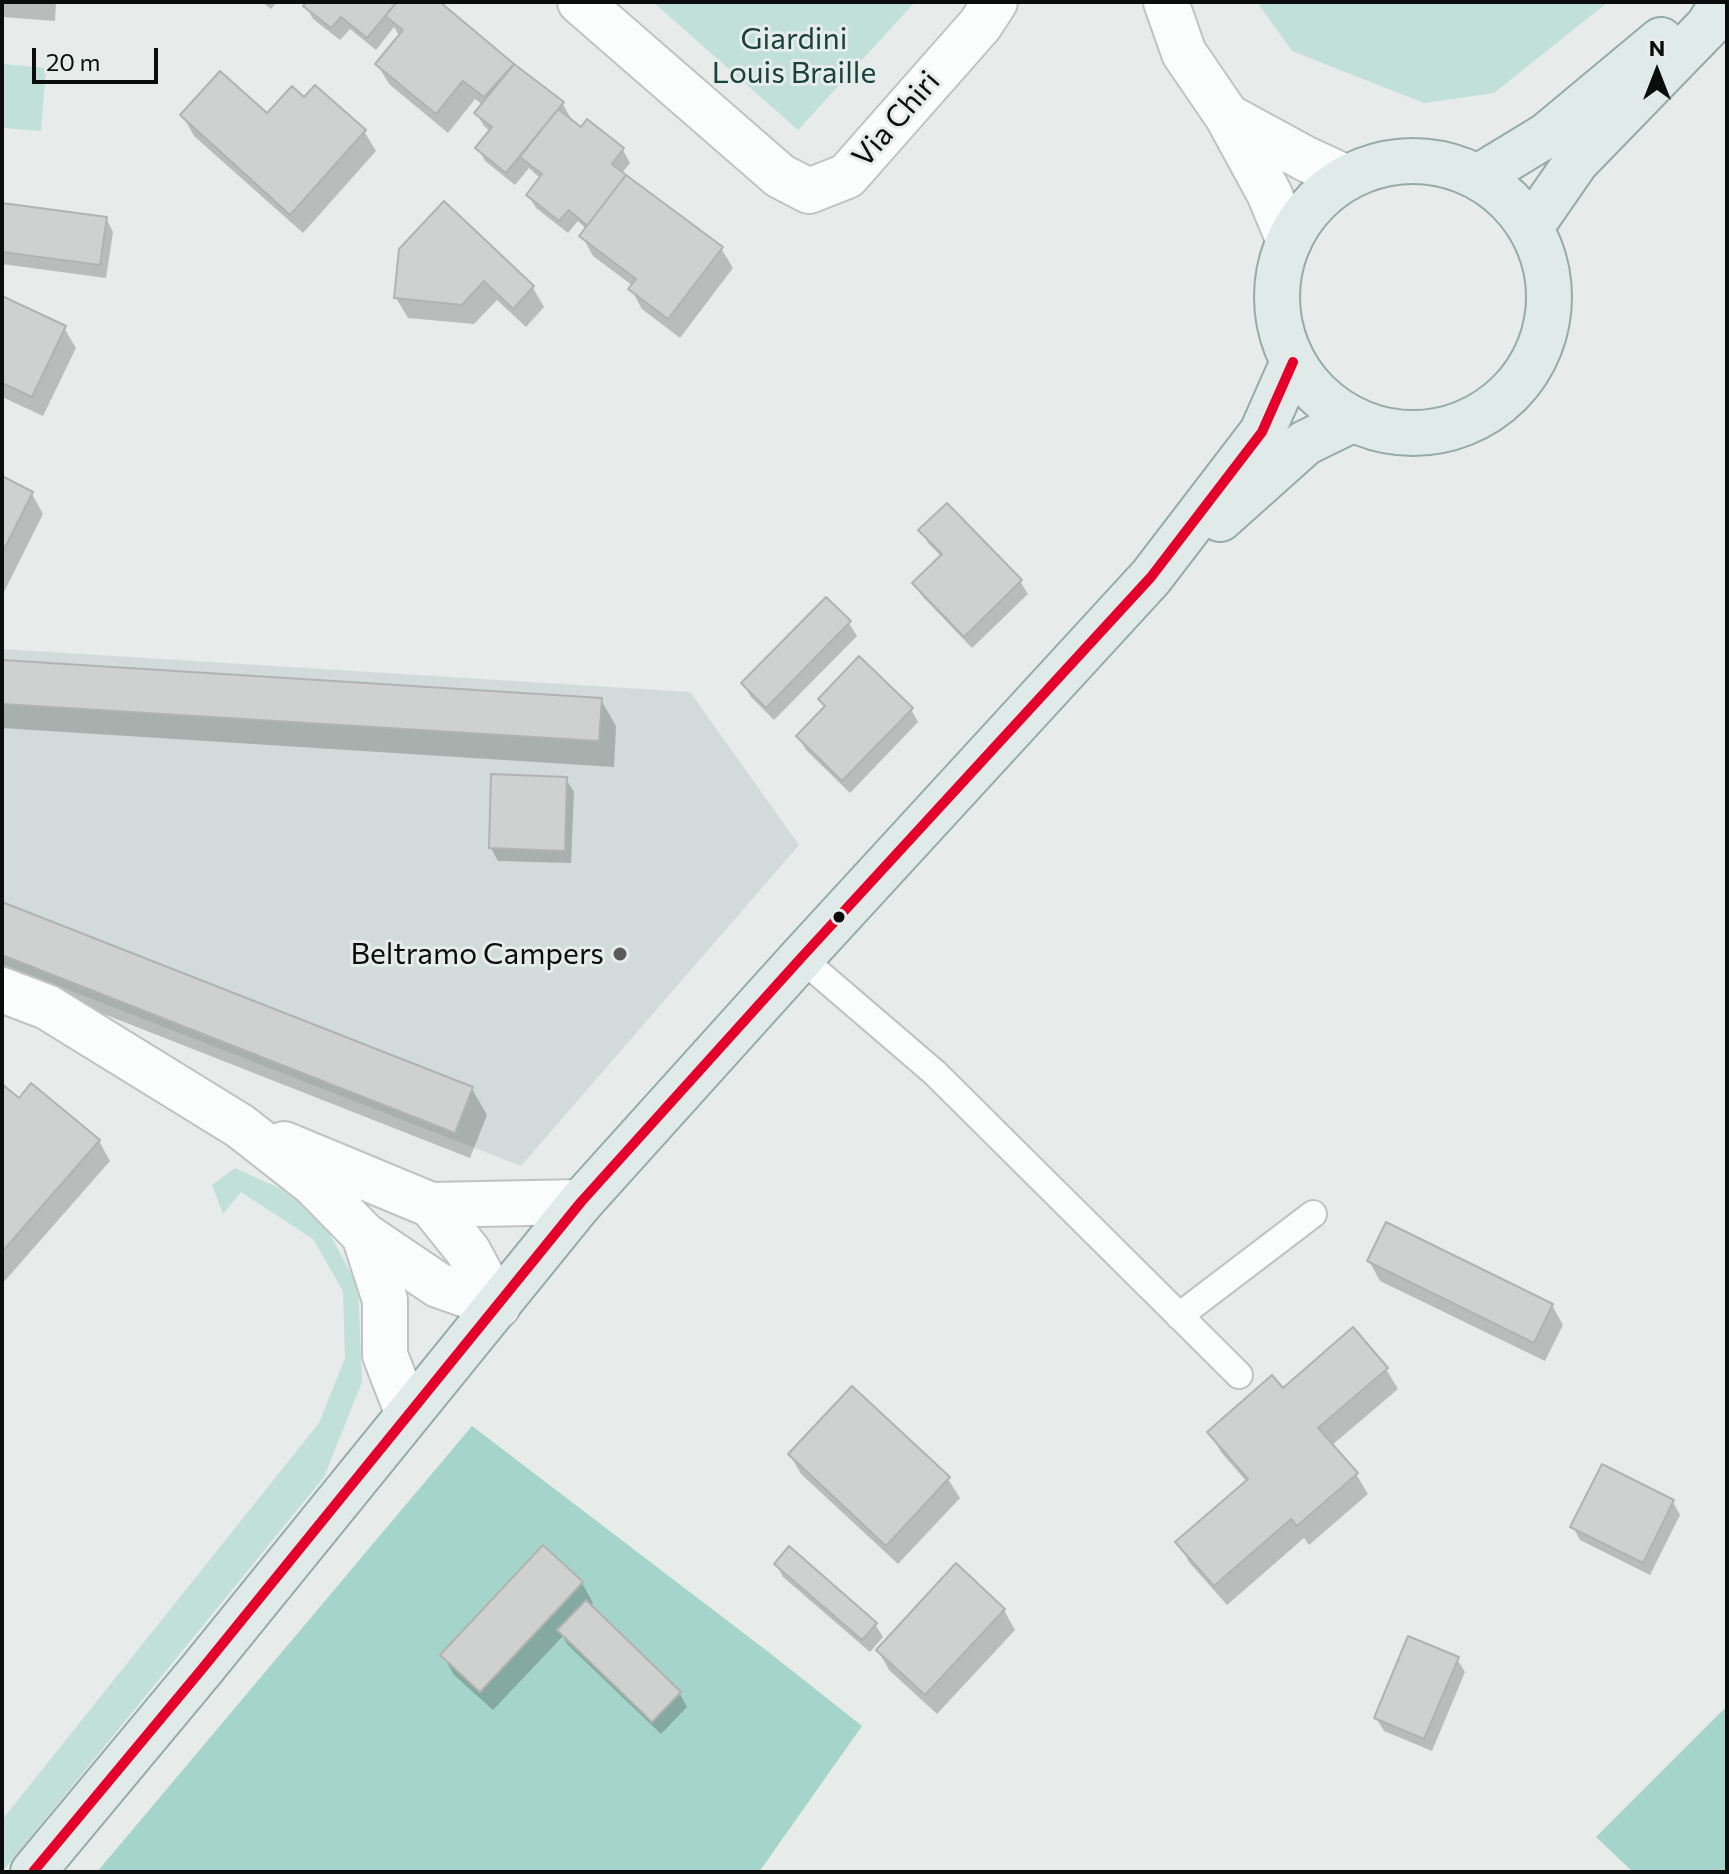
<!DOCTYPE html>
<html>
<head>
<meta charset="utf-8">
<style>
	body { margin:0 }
	#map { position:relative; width:1729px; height:1874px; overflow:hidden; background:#e7ebe9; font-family:Commissioner,sans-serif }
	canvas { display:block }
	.frame { position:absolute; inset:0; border:4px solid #0b0d0c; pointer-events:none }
	.north { position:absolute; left:1617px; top:32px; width:80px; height:80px; -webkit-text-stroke:6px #e6ecea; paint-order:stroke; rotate:0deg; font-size:22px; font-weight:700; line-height:32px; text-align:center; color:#0b0d0c }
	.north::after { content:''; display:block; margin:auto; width:28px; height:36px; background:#0b0d0c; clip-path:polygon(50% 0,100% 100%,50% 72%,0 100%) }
	.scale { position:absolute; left:32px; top:48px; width:126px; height:36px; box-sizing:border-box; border:4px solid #0b0d0c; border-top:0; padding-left:10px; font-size:24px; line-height:28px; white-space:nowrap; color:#0b0d0c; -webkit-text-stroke:6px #e6ecea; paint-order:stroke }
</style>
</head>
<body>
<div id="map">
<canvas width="1729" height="1874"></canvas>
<div class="frame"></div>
<div class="north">N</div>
<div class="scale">20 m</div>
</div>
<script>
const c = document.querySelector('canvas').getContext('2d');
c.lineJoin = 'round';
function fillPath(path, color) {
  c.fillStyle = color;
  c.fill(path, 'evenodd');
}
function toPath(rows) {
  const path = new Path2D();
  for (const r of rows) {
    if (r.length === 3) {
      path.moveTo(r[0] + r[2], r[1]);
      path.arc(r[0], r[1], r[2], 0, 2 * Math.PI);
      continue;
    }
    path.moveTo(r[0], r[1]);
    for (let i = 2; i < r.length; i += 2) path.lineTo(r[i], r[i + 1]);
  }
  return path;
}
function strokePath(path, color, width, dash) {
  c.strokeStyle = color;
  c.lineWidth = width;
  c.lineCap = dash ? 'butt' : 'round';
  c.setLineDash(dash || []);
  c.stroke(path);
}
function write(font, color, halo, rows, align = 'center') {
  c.font = font + ' Commissioner,sans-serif';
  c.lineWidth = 6;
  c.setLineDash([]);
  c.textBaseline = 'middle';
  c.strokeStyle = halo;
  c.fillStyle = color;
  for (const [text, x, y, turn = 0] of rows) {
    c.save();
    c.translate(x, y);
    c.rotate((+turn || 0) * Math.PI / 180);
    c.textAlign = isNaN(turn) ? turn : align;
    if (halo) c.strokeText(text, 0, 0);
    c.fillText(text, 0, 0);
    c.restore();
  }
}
const built = toPath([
	[2,649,690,692,799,845,521,1166,2,964]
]);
const green = toPath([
	[653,2,915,2,798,130],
	[1257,2,1608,2,1494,93,1424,103,1292,51],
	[2,64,46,68,41,131,2,128],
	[235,1168,279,1188,321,1218,358,1286,362,1382,324,1477,2,1872,2,1820,319,1423,345,1358,343,1291,313,1239,241,1192,223,1214,212,1185]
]);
const forest = toPath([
	[472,1426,771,1654,862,1726,759,1872,97,1872],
	[1727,1706,1727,1872,1633,1872,1596,1837]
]);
const shadow = toPath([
	[2,2,56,2,55,21,2,17],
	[262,2,277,2,271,9],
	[309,2,437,2,512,65,512,69,515,66,563,104,570,117,568,119,581,130,588,122,623,150,630,163,621,174,721,248,733,268,680,338,642,309,631,289,633,286,593,256,582,236,587,230,578,221,568,233,536,208,528,195,541,179,529,168,515,185,485,161,478,148,491,132,484,126,476,113,483,105,475,99,448,133,389,84,377,64,400,37,394,27,376,50,350,29,340,40,313,19,306,6],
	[304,99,364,131,376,151,303,233,194,136,183,116,268,116],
	[444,204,533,288,544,307,526,327,497,300,474,324,408,318,396,298],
	[2,205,106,218,113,232,106,278,2,264],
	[2,298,64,328,76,348,43,416,2,397],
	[2,479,32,494,43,514,2,596],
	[921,530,1020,581,1028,594,972,648,922,596,914,583,942,557,928,543],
	[849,623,857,636,774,720,751,697,743,684],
	[2,662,601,700,616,726,614,767,2,728],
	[820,700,911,709,918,722,850,793,806,750,798,737,825,709],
	[566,779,574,792,571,863,498,861,491,848],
	[2,904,472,1089,487,1115,470,1158,2,974],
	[2,1087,19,1101,99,1141,110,1161,2,1284],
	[1369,1261,1552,1305,1563,1325,1545,1361,1380,1281],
	[1386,1369,1398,1389,1331,1446,1356,1474,1368,1494,1309,1545,1304,1538,1227,1605,1189,1562,1178,1542,1247,1482,1221,1452,1209,1432,1283,1391],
	[852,1389,948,1479,960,1498,898,1564,801,1474,790,1455],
	[1673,1502,1680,1515,1650,1575,1580,1540,1573,1527],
	[544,1548,582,1583,593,1603,590,1607,680,1694,687,1707,661,1734,567,1644,563,1636,493,1710,454,1675,443,1655],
	[776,1564,875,1624,883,1637,870,1652,783,1577],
	[1004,1610,1015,1630,937,1714,889,1670,878,1650],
	[1457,1659,1465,1672,1432,1751,1384,1731,1376,1718]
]);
const building = toPath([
	[307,2,397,2,367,38,341,17,331,28,303,6,307,2],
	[397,2,440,2,514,64,484,97,463,81,436,114,375,64,403,30,385,16,397,2],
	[514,64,564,102,506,173,475,148,492,127,474,113,514,64],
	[220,71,267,113,292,86,304,97,315,85,366,130,290,215,180,115,220,71],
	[558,109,581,127,587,119,624,148,612,164,626,175,587,226,569,210,559,221,526,195,542,174,520,157,558,109],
	[626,175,723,247,668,319,628,289,636,279,579,236,626,175],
	[444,201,534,286,513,309,484,281,462,305,394,298,399,249,444,201],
	[2,203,107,217,100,265,2,252,2,203],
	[2,296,66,326,32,397,2,383,2,296],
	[2,476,33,492,2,554,2,476],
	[947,503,1022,580,964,637,912,583,942,554,918,530,947,503],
	[826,597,851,621,766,708,741,683,826,597],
	[859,656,913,708,842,781,796,736,825,706,818,699,859,656],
	[2,660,602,698,599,741,2,704,2,660],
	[491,774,567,777,565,851,489,848,491,774],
	[2,902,473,1087,455,1133,2,955,2,902],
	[31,1083,100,1140,2,1252,2,1084,19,1098,31,1083],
	[1386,1222,1553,1304,1534,1343,1367,1261,1386,1222],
	[1353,1327,1388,1368,1318,1428,1358,1473,1297,1526,1291,1519,1214,1586,1175,1542,1248,1479,1207,1432,1272,1375,1283,1388,1353,1327],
	[852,1386,950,1477,886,1546,788,1454,852,1386],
	[1602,1464,1674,1500,1643,1563,1570,1527,1602,1464],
	[543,1545,583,1582,480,1692,440,1655,543,1545],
	[789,1546,877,1623,862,1640,774,1564,789,1546],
	[956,1563,1005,1609,925,1695,876,1650,956,1563],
	[586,1600,681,1692,652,1722,557,1630,586,1600],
	[1408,1636,1459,1657,1424,1739,1374,1718,1408,1636]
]);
const service = toPath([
	[801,958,935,1073,1239,1375],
	[1179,1316,1313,1214]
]);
const minor = toPath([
	[580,2,780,176,809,191,847,176,980,25,995,2],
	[1166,2,1184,53,1227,116,1269,193,1289,241],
	[1227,116,1306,159,1347,178],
	[2,990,47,1007,240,1126,314,1184,364,1235,385,1300,385,1355,408,1414],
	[284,1144,431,1205,581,1202],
	[431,1205,468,1251,498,1306],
	[364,1235,438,1285,498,1306]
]);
const primary = toPath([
	[1413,297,136],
	[1478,177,1547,135,1661,40],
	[1531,227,1576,162,1708,26,1723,2],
	[1220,519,1305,443,1352,420],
	[33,1872,202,1669,581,1202,801,958,1151,577,1262,432,1293,362]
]);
const bus1 = toPath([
	[33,1872,202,1669,581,1202,801,958,1151,577,1262,432,1293,362]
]);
const markers = [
	[839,917,7,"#0b0d0c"],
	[620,954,8,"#585b59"]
];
const parkNames = [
	["Giardini",794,39],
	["Louis Braille",794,73]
];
const streetNames = [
	["Via Chiri",896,119,-49]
];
const poiNames = [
	["Beltramo Campers",604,954]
];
fillPath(built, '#d2dbd9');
fillPath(green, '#c0e0d8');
fillPath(forest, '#a4d4ca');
fillPath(shadow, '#0003');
fillPath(building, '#ced1cf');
strokePath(building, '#b1b3b2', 2);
strokePath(service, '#c1c3c2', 30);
strokePath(minor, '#c1c3c2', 48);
strokePath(primary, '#96aaa6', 48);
strokePath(service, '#fbfcfc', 26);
strokePath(minor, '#fbfcfc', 44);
strokePath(primary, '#e0ebe9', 44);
strokePath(bus1, '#e4002b', 10);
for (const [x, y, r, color] of markers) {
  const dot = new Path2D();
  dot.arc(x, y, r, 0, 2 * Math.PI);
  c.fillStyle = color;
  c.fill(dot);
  strokePath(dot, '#e6ecea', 3);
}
write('30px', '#1a423a', '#e6ecea', parkNames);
write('30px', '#0b0d0c', '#e6ecea', streetNames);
write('30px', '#0b0d0c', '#e6ecea', poiNames, 'right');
</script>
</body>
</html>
